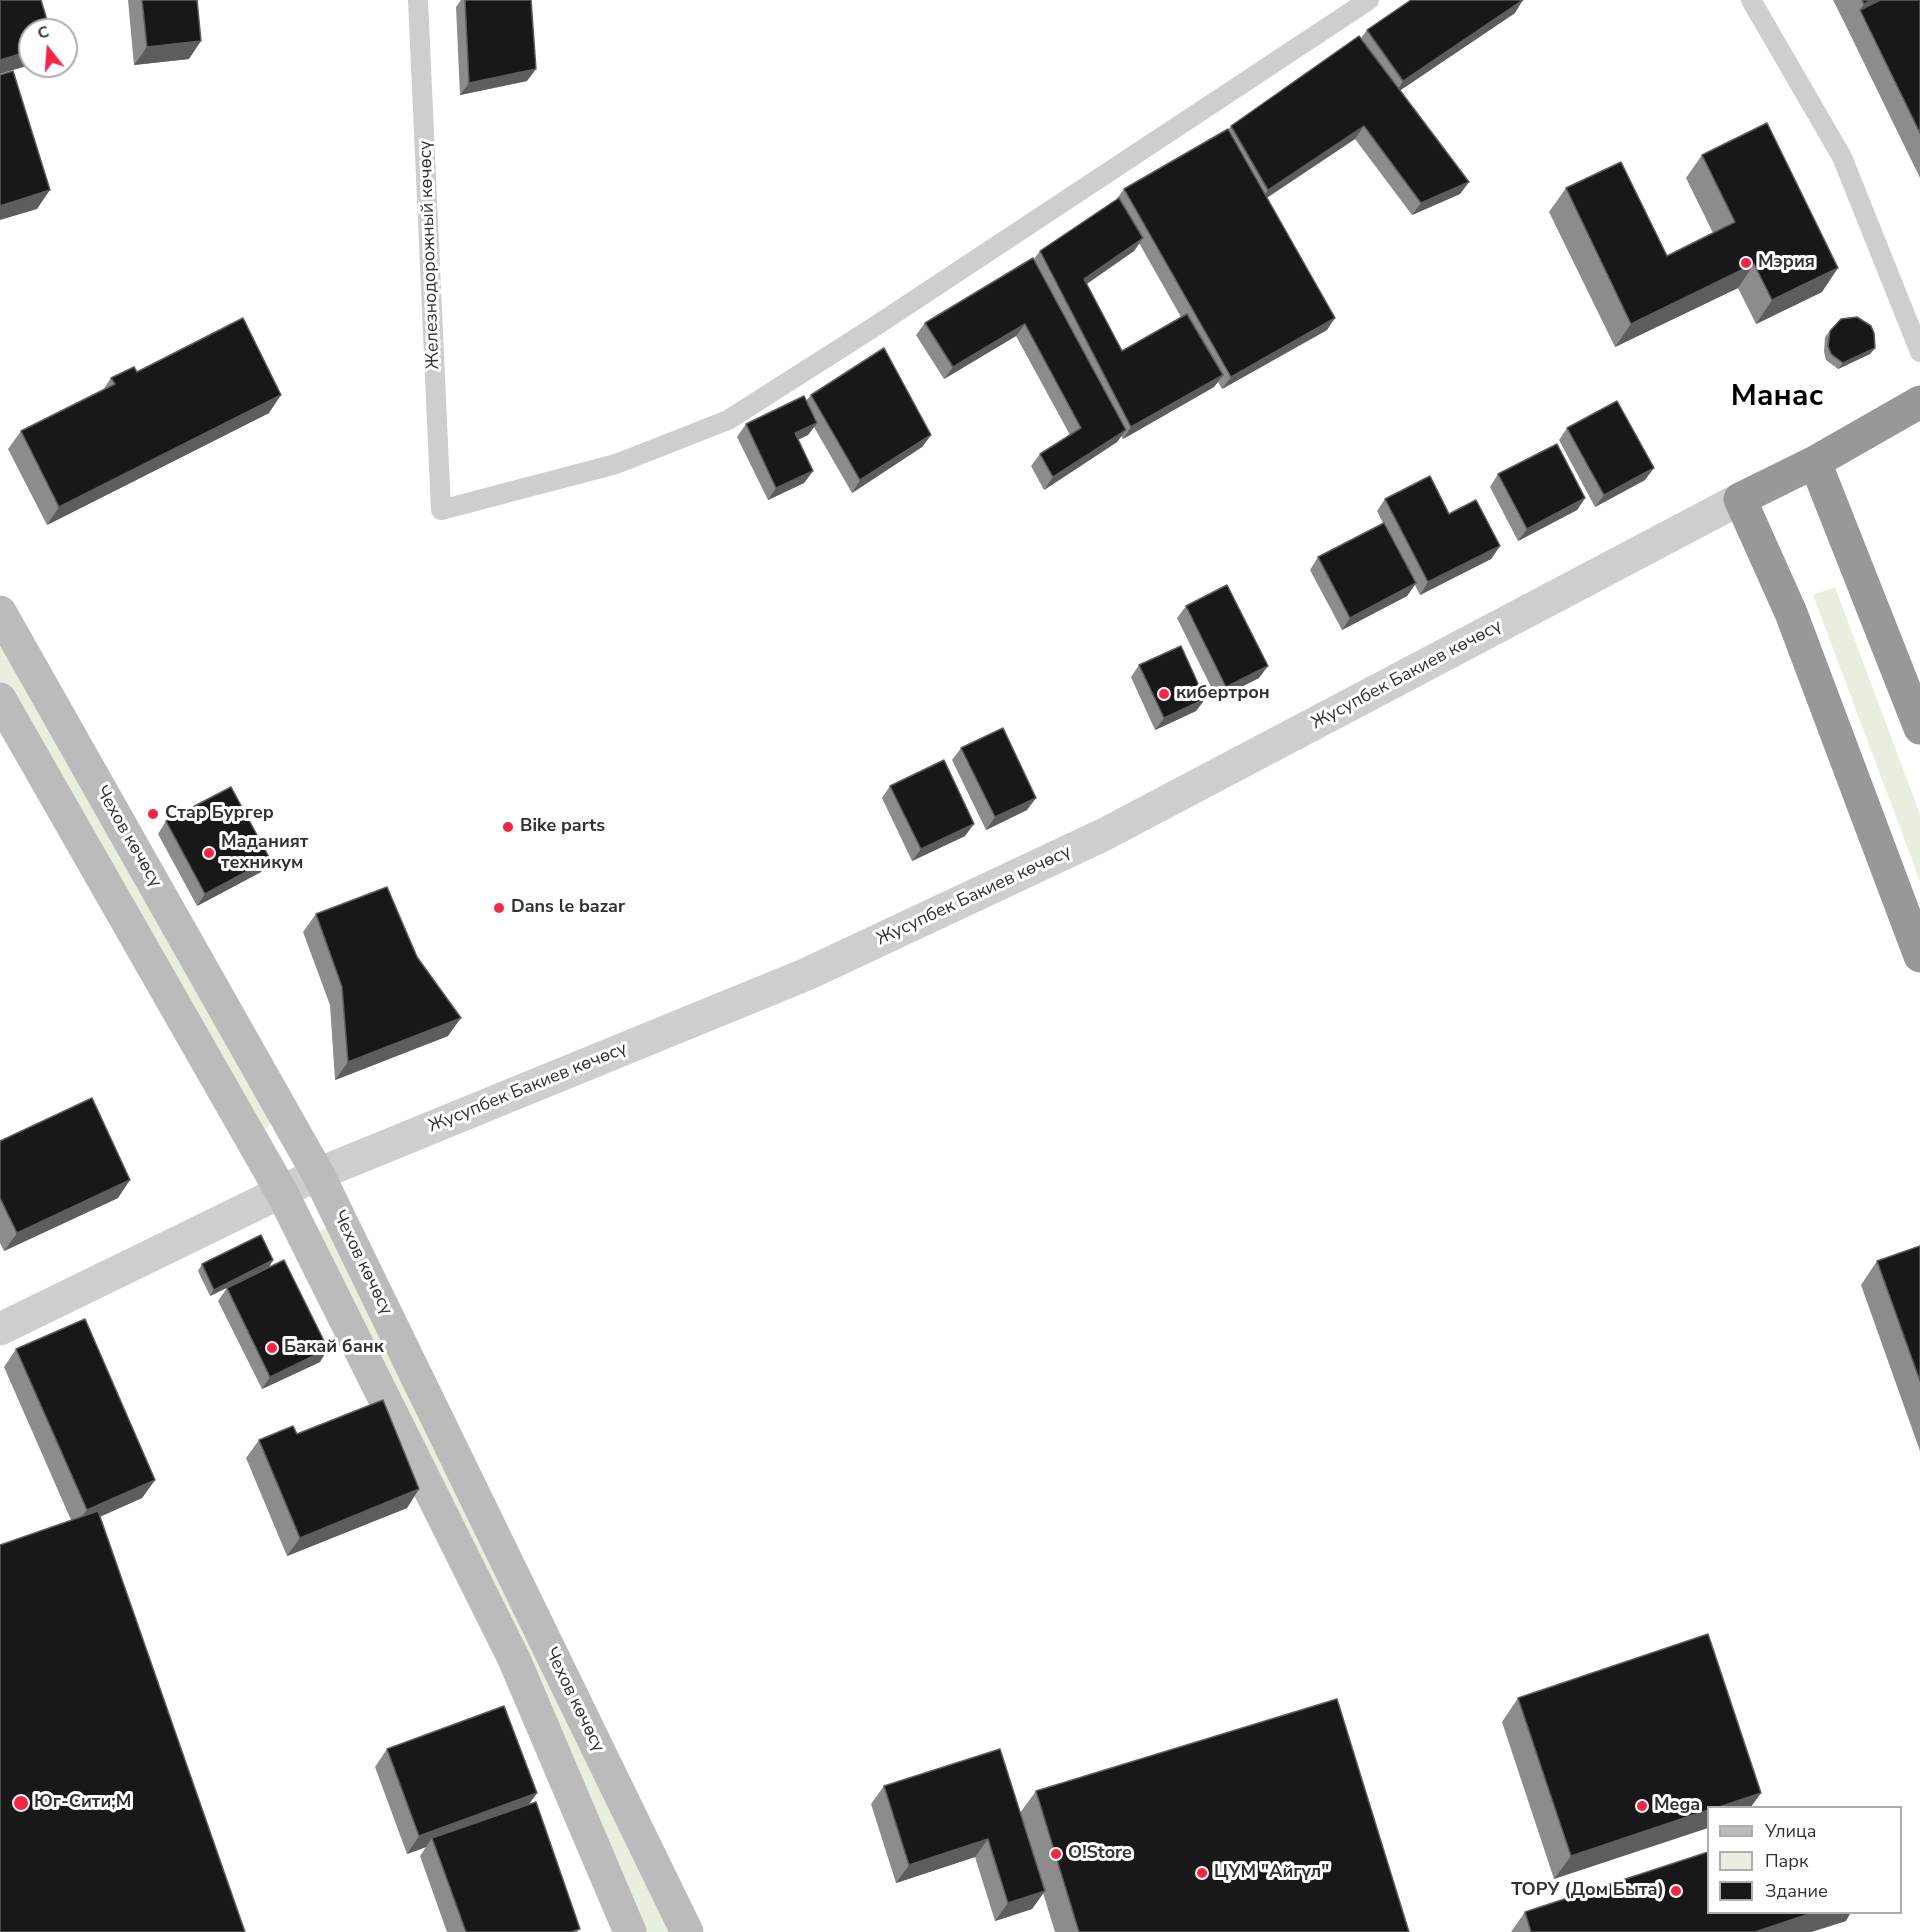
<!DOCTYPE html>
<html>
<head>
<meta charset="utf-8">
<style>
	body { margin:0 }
	#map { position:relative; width:1920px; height:1932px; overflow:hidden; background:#fff; font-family:"Nunito Sans",sans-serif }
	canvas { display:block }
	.legend { position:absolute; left:1707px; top:1806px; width:195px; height:108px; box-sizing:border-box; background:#fff; border:2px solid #adadad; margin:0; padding:8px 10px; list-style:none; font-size:18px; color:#313131 }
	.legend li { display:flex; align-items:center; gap:12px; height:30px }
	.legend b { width:30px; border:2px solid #adadad }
	.north { position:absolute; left:18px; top:18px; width:60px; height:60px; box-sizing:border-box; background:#fff; border:2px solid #adadad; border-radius:50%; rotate:343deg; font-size:16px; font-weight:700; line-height:24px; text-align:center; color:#313131 }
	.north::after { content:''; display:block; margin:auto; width:21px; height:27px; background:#f62541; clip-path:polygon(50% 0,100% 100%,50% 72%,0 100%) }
</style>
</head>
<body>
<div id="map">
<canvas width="1920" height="1932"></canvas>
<ul class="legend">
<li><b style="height:8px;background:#bbb"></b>Улица</li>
<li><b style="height:16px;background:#e8efde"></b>Парк</li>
<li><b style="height:16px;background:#181818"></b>Здание</li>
</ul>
<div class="north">С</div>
</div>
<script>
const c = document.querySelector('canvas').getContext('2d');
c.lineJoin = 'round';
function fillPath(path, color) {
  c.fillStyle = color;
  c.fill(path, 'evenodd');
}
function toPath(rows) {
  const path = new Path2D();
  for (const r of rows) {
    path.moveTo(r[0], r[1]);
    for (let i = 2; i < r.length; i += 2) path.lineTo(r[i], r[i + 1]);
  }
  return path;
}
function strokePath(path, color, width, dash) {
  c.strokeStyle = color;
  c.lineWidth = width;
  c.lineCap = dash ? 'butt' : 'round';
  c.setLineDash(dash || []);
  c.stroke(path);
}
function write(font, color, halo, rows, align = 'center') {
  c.font = font + ' "Nunito Sans",sans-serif';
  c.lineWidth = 6;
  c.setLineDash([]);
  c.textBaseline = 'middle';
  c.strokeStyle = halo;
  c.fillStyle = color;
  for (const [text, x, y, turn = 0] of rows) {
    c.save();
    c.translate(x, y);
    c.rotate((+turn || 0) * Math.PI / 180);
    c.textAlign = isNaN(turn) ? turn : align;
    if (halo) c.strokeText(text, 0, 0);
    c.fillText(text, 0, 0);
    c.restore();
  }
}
const green = toPath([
	[1835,587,1920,814,1920,881,1813,595],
	[0,635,274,1121,266,1129,260,1130,0,683],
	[332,1225,679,1932,645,1932,319,1239,319,1231]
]);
const lane = toPath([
	[418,0,441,510,616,464,728,420,874,327,1369,0],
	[1751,0,1842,157,1920,352]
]);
const street = toPath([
	[0,1329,318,1174,807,974,1103,835,1740,499]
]);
const secondary = toPath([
	[0,612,318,1174,687,1932],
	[0,699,281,1191,514,1659,630,1932]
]);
const highway = toPath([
	[1920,402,1815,462,1740,499,1791,613,1920,956],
	[1815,462,1920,728]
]);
const wall = toPath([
	[128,0,197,0,189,59,134,65],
	[461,0,531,0,527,81,460,95,456,7],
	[1833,0,1920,0,1920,178,1847,28],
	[1515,13,1400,90,1469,182,1460,194,1412,215,1355,139,1267,198,1327,330,1222,389,1218,382,1214,387,1123,439,1121,436,1117,442,1044,490,1031,466,1040,454,1070,435,1016,336,944,379,916,335,925,323,1034,259,1040,251,1116,200,1124,189,1228,130,1231,126,1361,38,1367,30],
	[1139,243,1181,317,1122,351,1087,284,1134,251],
	[1702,155,1822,292,1756,324,1738,288,1615,347,1549,212,1566,188,1667,256,1713,233,1686,178],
	[1830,331,1875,348,1870,354,1838,369,1826,360,1824,352,1825,337],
	[137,372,269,413,47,525,8,449,21,431,103,390,111,378],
	[811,395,931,435,922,447,852,493,814,427,808,435,798,440,813,471,804,483,768,500,737,437,746,424,806,401],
	[1567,428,1645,480,1595,507,1559,440],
	[1498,474,1585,498,1577,510,1518,541,1490,487],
	[1385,499,1449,514,1500,546,1491,559,1420,595,1415,585,1407,596,1342,630,1310,570,1318,557,1383,523,1377,511],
	[1186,606,1259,678,1217,699,1177,618],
	[1139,665,1205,699,1196,711,1155,730,1131,677],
	[961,748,1027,810,986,830,952,760],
	[890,786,965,836,912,861,882,798],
	[166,821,270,859,261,872,197,906,158,834],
	[316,914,448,1036,335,1080,330,1005,303,932],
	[0,1141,118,1198,4,1251,0,1243],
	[1920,1246,1920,1451,1861,1285,1877,1261],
	[273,1260,269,1267,210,1296,198,1271,202,1264],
	[227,1288,320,1362,262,1389,218,1301],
	[16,1349,155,1480,142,1498,100,1517,71,1520,4,1367],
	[297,1434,419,1489,407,1508,287,1556,246,1458,259,1440],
	[1518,1698,1761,1793,1750,1808,1708,1808,1554,1879,1502,1722],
	[387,1749,537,1793,529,1804,578,1932,447,1932,420,1856,426,1847,407,1854,375,1767],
	[884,1786,1020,1813,1036,1791,1409,1932,1055,1932,1043,1893,1032,1909,995,1921,975,1857,896,1883,871,1804],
	[1525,1912,1846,1921,1811,1932,1511,1932]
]);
const shadedWall = toPath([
	[1523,0,1515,13,1395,94,1403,81],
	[1872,0,1903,0,1860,10,1864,4],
	[201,41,189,59,134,65,147,47],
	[30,51,30,65,0,74,0,60],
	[536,69,527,81,460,95,469,83],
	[1364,126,1355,139,1260,202,1268,190],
	[1469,182,1460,194,1412,215,1421,203],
	[50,190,37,209,0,220,0,206],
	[1143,238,1134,251,1076,291,1084,279],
	[1754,264,1738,288,1615,347,1631,324],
	[1838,268,1822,292,1756,324,1772,300],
	[1335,318,1327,330,1222,389,1231,377],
	[1025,324,1016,336,944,379,953,367],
	[1875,348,1870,354,1838,369,1843,363],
	[1223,375,1214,387,1123,439,1131,427],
	[281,395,269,413,47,525,59,507],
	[817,423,808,435,786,445,795,433],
	[1126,430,1117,442,1044,490,1053,477],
	[931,435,922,447,852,493,860,480],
	[1654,468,1645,480,1595,507,1604,495],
	[813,471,804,483,768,500,776,488],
	[1585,498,1577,510,1518,541,1527,529],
	[1500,546,1491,559,1420,595,1428,582],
	[1416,583,1407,596,1342,630,1350,618],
	[1268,666,1259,678,1217,699,1226,687],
	[1205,699,1196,711,1155,730,1164,718],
	[1036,798,1027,810,986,830,995,817],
	[974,824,965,836,912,861,921,849],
	[270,859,261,872,197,906,205,894],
	[461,1018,448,1036,335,1080,348,1062],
	[130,1180,118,1198,4,1251,17,1233],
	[273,1260,269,1267,210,1296,214,1290],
	[328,1349,320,1362,262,1389,270,1377],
	[155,1480,142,1498,74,1528,87,1510],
	[419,1489,407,1508,287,1556,300,1538],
	[537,1793,524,1811,432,1838,426,1847,407,1854,419,1836],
	[1761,1793,1750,1808,1716,1808],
	[1708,1810,1708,1828,1554,1879,1571,1856],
	[988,1839,975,1857,896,1883,909,1865],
	[1045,1891,1032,1909,995,1921,1008,1903],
	[1815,1912,1851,1912,1846,1921,1811,1932,1755,1932]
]);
const building = toPath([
	[0,0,41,0,50,30,30,30,30,51,0,60,0,0],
	[142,0,197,0,201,41,147,47,142,0],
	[465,0,531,0,536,69,469,83,465,0],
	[1411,0,1523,0,1403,81,1367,30,1411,0],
	[1862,0,1872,0,1864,4,1862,0],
	[1880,0,1920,0,1920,133,1860,10,1880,0],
	[1359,36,1469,182,1421,203,1364,126,1268,190,1231,126,1359,36],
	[13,71,50,190,0,206,0,75,13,71],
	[1767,123,1838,268,1772,300,1754,264,1631,324,1566,188,1621,162,1667,256,1735,222,1702,155,1767,123],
	[1228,129,1335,318,1231,377,1124,189,1228,129],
	[1119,198,1143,238,1084,279,1122,351,1187,314,1223,375,1131,427,1040,251,1119,198],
	[1033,258,1126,430,1053,477,1040,454,1081,428,1025,324,953,367,925,323,1033,258],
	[1857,317,1871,326,1874,333,1875,348,1843,363,1831,354,1828,346,1830,331,1841,319,1857,317],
	[243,318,281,395,59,507,21,431,115,384,111,378,134,367,137,372,243,318],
	[884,348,931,435,860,480,811,395,884,348],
	[804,396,817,423,795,433,813,471,776,488,746,424,804,396],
	[1617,401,1654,468,1604,495,1567,428,1617,401],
	[1557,444,1585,498,1527,529,1498,474,1557,444],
	[1430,476,1449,514,1476,500,1500,546,1428,582,1385,499,1430,476],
	[1384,523,1416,583,1350,618,1318,557,1384,523],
	[1227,585,1268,666,1226,687,1186,606,1227,585],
	[1181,646,1205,699,1164,718,1139,665,1181,646],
	[1003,728,1036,798,995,817,961,748,1003,728],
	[944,760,974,824,921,849,890,786,944,760],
	[231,787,270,859,205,894,166,821,231,787],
	[387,887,417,957,461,1018,348,1062,342,987,316,914,387,887],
	[92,1098,130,1180,17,1233,0,1198,0,1141,92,1098],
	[261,1235,273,1260,214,1290,202,1264,261,1235],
	[1920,1246,1920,1381,1877,1261,1920,1246],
	[284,1260,328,1349,270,1377,227,1288,284,1260],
	[85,1319,155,1480,87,1510,16,1349,85,1319],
	[383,1400,419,1489,300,1538,259,1440,293,1426,297,1434,383,1400],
	[98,1511,245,1932,0,1932,0,1545,98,1511],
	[1708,1634,1761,1793,1716,1808,1708,1808,1708,1810,1571,1856,1518,1698,1708,1634],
	[1337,1699,1409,1932,1079,1932,1036,1791,1337,1699],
	[504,1706,537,1793,419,1836,387,1749,504,1706],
	[1000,1749,1045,1891,1008,1903,988,1839,909,1865,884,1786,1000,1749],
	[536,1802,580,1929,571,1932,466,1932,432,1838,536,1802],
	[1708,1852,1708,1912,1815,1912,1755,1932,1531,1932,1525,1912,1708,1852]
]);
const markers = [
	[1746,263,6,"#f62541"],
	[1164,694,6,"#f62541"],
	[153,814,6,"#f62541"],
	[508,827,6,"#f62541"],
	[209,853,6,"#f62541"],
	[499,908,6,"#f62541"],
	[272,1348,6,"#f62541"],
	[21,1803,8,"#f62541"],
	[1642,1806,6,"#f62541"],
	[1056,1854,6,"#f62541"],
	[1202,1873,6,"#f62541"],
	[1676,1891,6,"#f62541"]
];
const streetNames = [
	["Железнодорожный көчөсү",430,255,-92],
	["Жусупбек Бакиев көчөсү",1407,675,-28],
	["Чехов көчөсү",128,837,60],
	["Жусупбек Бакиев көчөсү",974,896,-25],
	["Жусупбек Бакиев көчөсү",528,1088,-22],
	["Чехов көчөсү",362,1263,64],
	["Чехов көчөсү",574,1700,64]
];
const poiNames = [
	["Мэрия",1758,263],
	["кибертрон",1176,694],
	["Стар Бургер",165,814],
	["Bike parts",520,827],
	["Маданият",221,843],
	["техникум",221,864],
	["Dans le bazar",511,908],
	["Бакай банк",284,1348],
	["Юг-Сити;M",34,1803],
	["Mega",1654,1806],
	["O!Store",1068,1854],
	["ЦУМ \"Айгүл\"",1214,1873],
	["ТОРУ (Дом Быта)",1664,1891,"right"]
];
const townNames = [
	["Манас",1777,398]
];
fillPath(green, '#e8efde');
strokePath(lane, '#cecece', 20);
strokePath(street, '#cecece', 33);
strokePath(secondary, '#bbb', 33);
strokePath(highway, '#989898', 33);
fillPath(wall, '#8c8c8c');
fillPath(shadedWall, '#5d5d5d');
fillPath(building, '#181818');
strokePath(building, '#5d5d5d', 1.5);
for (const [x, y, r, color] of markers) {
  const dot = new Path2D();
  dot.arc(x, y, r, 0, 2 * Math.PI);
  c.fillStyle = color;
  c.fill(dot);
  strokePath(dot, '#fff', 2);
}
write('18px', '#313131', '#fff', streetNames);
write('bold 18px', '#313131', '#fff', poiNames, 'left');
write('bold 30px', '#000', '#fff', townNames);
</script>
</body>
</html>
